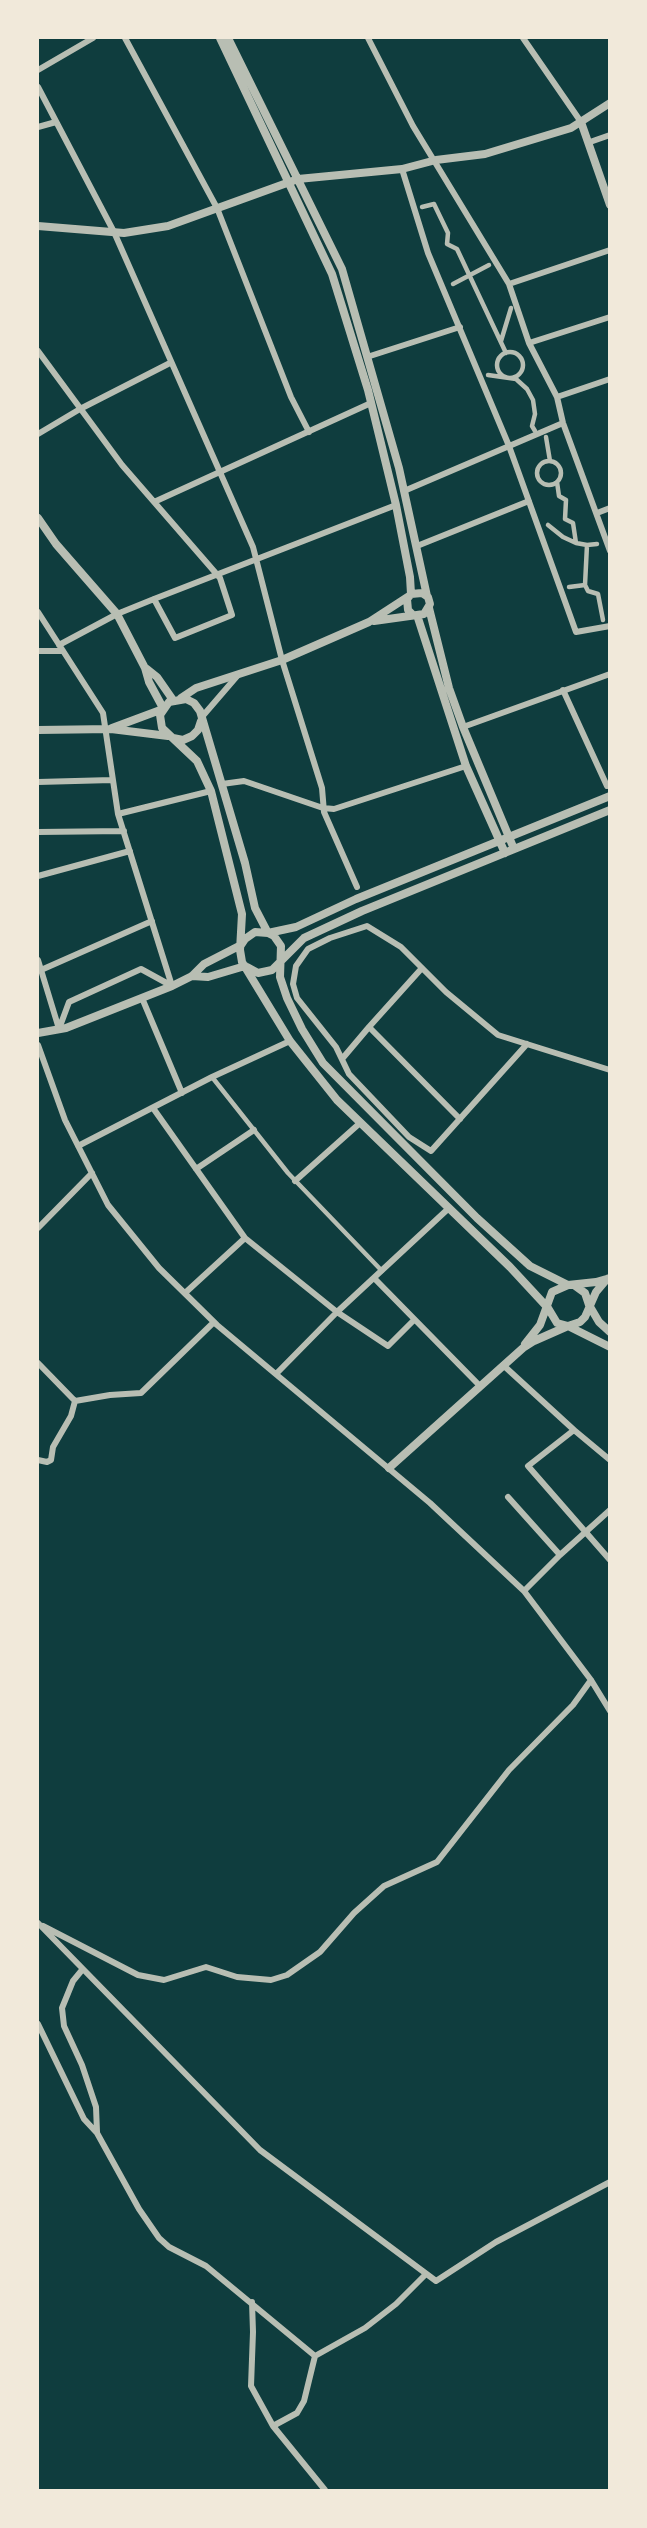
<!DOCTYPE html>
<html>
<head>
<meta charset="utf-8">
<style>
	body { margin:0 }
	#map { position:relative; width:647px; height:2528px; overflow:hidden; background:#0f3d3e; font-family:Helvetica,sans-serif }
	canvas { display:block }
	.frame { position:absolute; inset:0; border:39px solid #f1e9da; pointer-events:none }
</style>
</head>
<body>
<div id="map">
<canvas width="647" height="2528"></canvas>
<div class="frame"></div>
</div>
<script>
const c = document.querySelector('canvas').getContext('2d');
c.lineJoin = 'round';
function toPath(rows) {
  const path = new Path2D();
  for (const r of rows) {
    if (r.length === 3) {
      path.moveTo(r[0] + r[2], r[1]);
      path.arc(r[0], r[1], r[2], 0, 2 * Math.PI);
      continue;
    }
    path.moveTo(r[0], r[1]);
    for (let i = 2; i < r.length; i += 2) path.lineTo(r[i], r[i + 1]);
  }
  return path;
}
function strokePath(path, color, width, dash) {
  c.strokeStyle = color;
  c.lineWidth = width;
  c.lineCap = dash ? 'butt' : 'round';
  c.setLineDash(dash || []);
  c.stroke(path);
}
const pedestrian = toPath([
	[422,207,434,204,448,233,447,244,457,249,506,353],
	[453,284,489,265],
	[501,341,511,308],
	[510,365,13],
	[488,375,516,379,527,389,533,400,535,414,532,426,535,431],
	[546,437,550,461],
	[549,473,12],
	[557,482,559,496,566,500,565,519,573,523,576,543],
	[548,525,563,537,576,543,587,545],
	[585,585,587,545,597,544],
	[569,587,585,585,588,591,598,594,603,620],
	[212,1077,288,1173,382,1271]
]);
const minor = toPath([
	[125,38,217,208,291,397,309,432],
	[368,38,413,126,509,284,529,343,557,397,563,423,610,551],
	[523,38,581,122],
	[38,70,93,38],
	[38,87,114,232,253,547,282,660,322,788,324,812,357,887],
	[38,127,56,122],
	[590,142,610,135],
	[402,169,428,253,509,446,576,632,610,626],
	[509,284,610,250],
	[529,343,610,317],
	[38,351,122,465,220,578,232,615,175,638,154,599],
	[367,357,460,327],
	[557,397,610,379],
	[38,434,80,409,170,363],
	[404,491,563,423],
	[154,502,371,403],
	[597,513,610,508],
	[417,546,529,501],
	[38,612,103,713,118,814],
	[59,645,117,614,154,599,396,505],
	[38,651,63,651],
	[563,690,607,786],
	[201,718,238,675],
	[463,727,610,674],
	[38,782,112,780],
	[222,784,244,781,323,808,334,809,466,766],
	[38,832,124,831],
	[38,876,130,851],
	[38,960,59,1029,69,1002,141,969,172,986],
	[41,970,152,921],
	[172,986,118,814,211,791],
	[142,998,182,1093],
	[369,1027,422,968],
	[527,1044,431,1151,409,1137,349,1074,336,1047,297,998,293,984,296,966,308,949,330,938,367,926,401,947,446,992,498,1035,549,1051,610,1070],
	[38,1045,65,1120,108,1205,159,1268,217,1325,430,1503,524,1591,591,1680,610,1711],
	[342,1059,369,1027,460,1119],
	[153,1108,245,1238,185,1293],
	[78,1146,212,1077,290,1041],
	[196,1169,254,1130],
	[295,1181,360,1123],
	[38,1228,92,1173],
	[245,1238,337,1312,388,1346,414,1320],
	[374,1278,480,1386],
	[38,1363,75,1401,110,1395,141,1393,214,1322],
	[503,1365,574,1430],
	[276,1374,337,1312,449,1208],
	[38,1460,47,1462,51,1460,53,1447,71,1416,75,1401],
	[610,1460,574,1430,528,1466,610,1560],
	[508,1497,560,1555],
	[524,1591,560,1555,610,1510],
	[38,1923,260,2150,436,2281,496,2242,610,2182],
	[43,1926,138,1975,164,1980,206,1967,237,1977,271,1980,287,1975,320,1952,354,1913,384,1886,437,1862,509,1770,573,1705,591,1680],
	[82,1970,73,1981,62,2008,64,2026,82,2065,96,2107,97,2132],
	[38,2024,84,2119,97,2133,139,2209,159,2238,169,2247,206,2266,315,2356],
	[252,2302,253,2332,251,2386,273,2426,325,2490],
	[273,2426,297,2413,304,2401,315,2356,365,2328,396,2304,426,2274]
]);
const tertiary = toPath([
	[220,38,332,274,368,390,396,505,410,577,411,594],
	[228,38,342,269,399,468,427,596],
	[581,122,610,205],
	[38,226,124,233,168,226,298,179,402,169,436,160,485,154,571,128,610,103],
	[38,518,56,544,117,614,145,668,149,682,163,708],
	[429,608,449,688,463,727,514,849],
	[417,615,466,766,505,853],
	[374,621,424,614,430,604,428,597,422,593,411,594,407,599,408,610,413,615],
	[147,669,157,677,173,700],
	[181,698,196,688,282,660,369,622,409,596],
	[112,728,163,709],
	[38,730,111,729,168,736],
	[173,738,183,740,192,736,198,730,201,721],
	[247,967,258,973,272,970,304,938,362,911,610,810],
	[192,976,208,977,245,966],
	[38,1033,66,1028,172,986,192,976,204,964,241,945,245,939,255,932,268,933,296,927,356,899,610,796],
	[607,1279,596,1292,585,1317,580,1322,568,1326,557,1323,548,1308,510,1267,337,1100,290,1041,242,962,240,950,242,914,211,791,197,761,162,728,160,715,169,702,186,699,194,703,200,711,245,863,255,908,268,933,274,936,281,946,280,977,287,998,302,1029,323,1063,477,1218,530,1266,568,1285,596,1282,610,1278],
	[525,1344,540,1325,552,1292,568,1285,574,1285,585,1293,589,1305,599,1322,610,1332],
	[389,1468,523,1348,534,1341,568,1326,610,1347]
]);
strokePath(pedestrian, '#b8beb3', 4.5);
strokePath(minor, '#b8beb3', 6);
strokePath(tertiary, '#b8beb3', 8);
</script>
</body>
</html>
